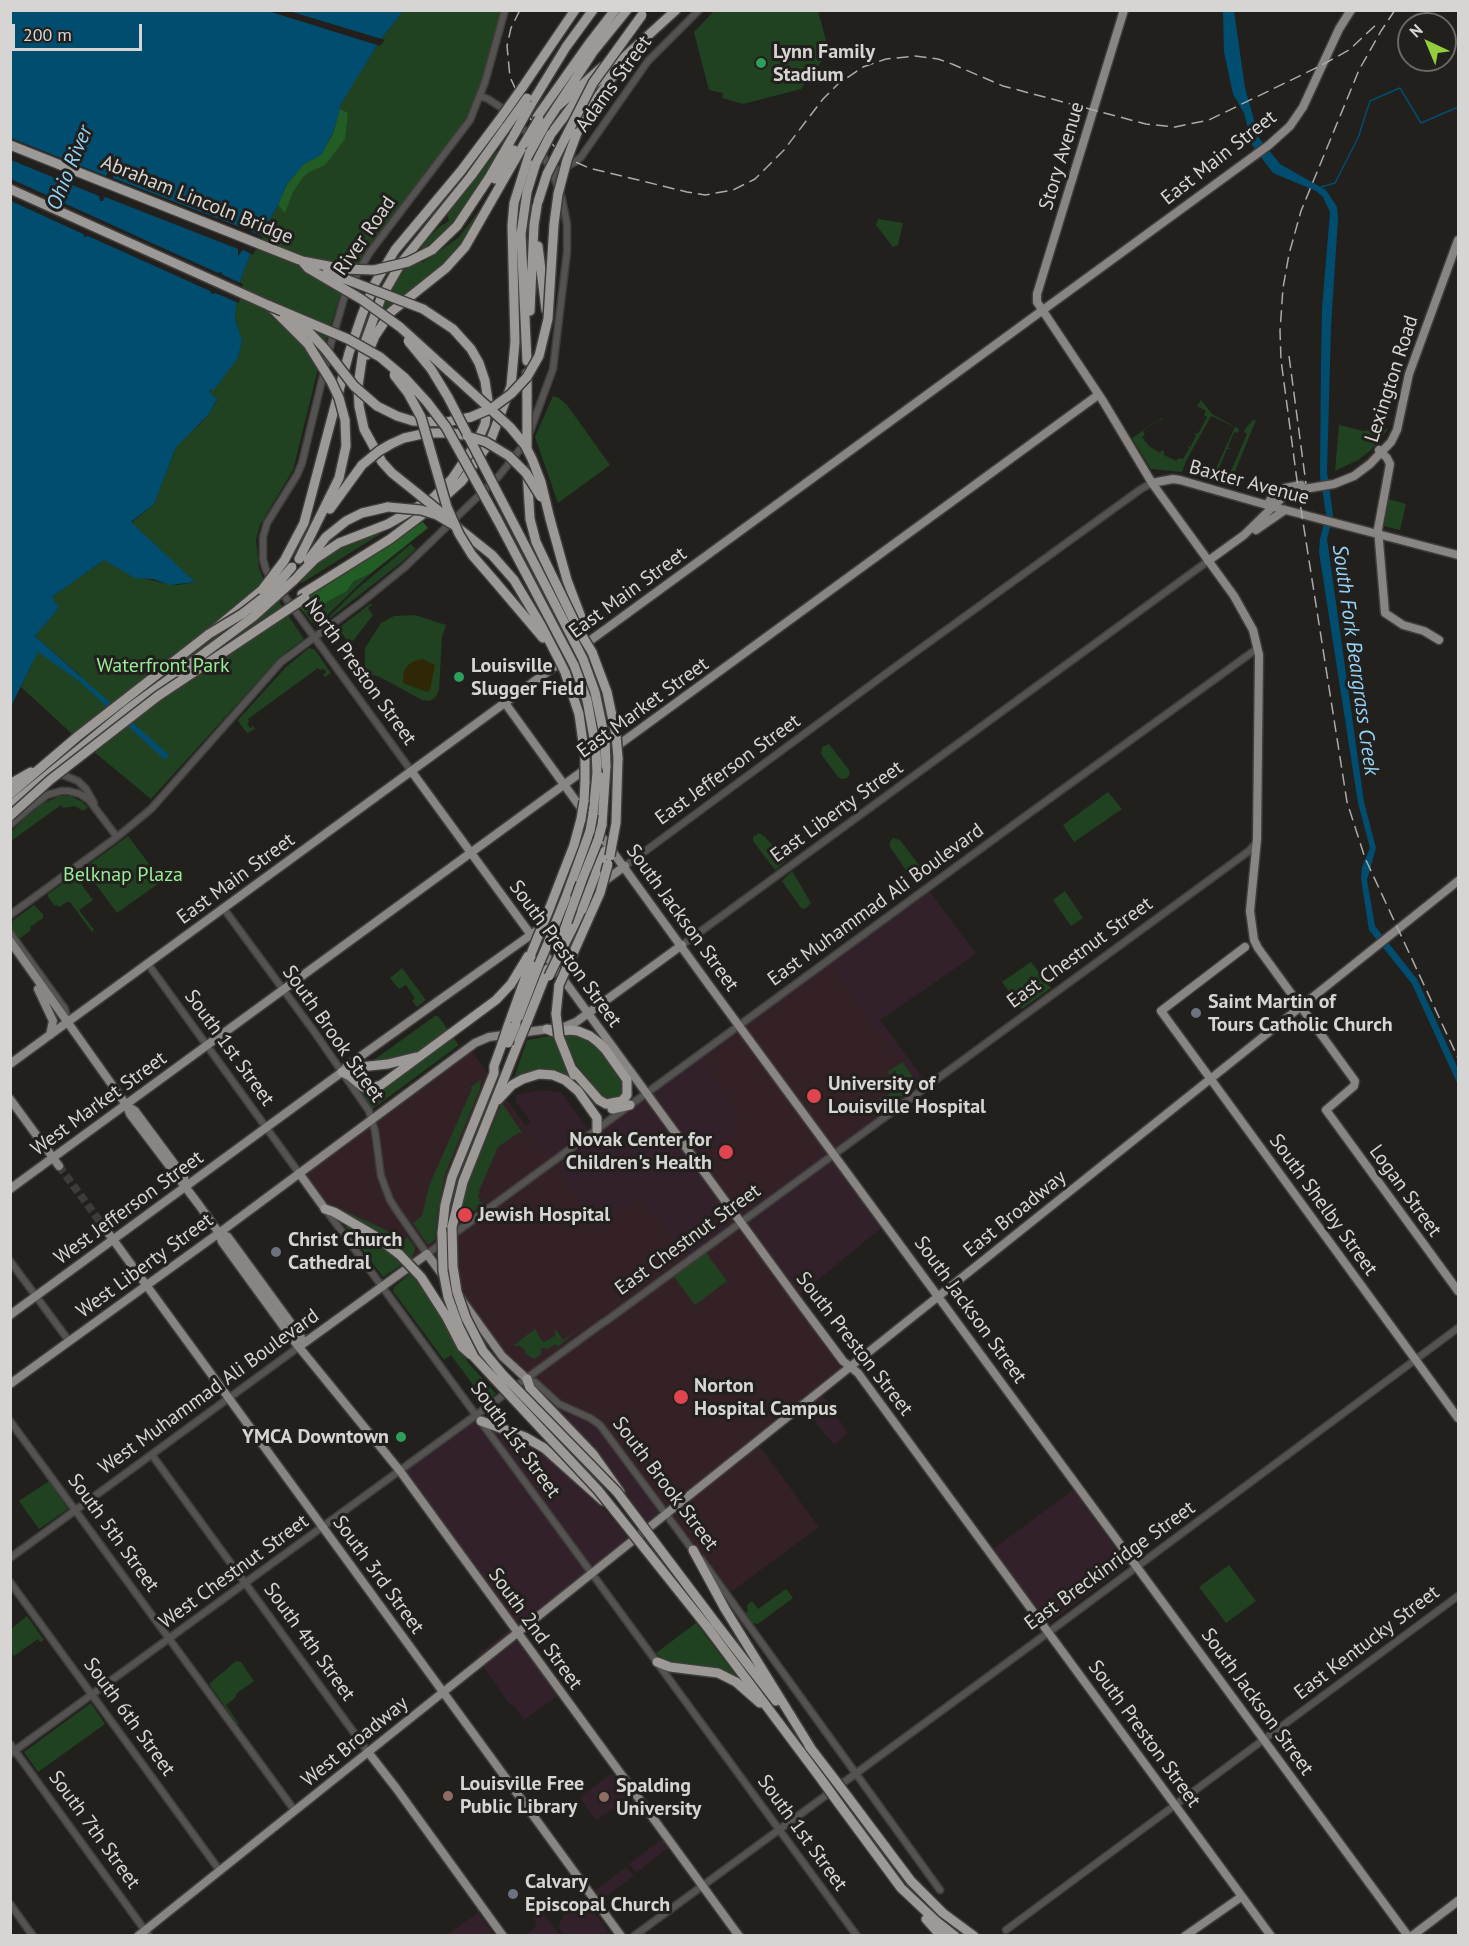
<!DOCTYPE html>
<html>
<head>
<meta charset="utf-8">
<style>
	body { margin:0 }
	#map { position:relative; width:1469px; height:1946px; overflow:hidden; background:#22201d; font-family:"PT Sans",sans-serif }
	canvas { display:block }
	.frame { position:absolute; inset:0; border:12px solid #d7d5d3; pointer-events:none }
	.north { position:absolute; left:1397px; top:12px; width:60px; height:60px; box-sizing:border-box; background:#22201d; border:2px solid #6a6866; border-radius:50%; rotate:316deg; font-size:16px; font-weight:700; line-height:24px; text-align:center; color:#d7d5d3 }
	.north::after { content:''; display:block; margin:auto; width:21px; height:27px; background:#92cd3e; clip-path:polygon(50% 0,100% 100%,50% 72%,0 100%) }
	.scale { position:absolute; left:12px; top:24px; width:130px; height:27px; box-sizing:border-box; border:3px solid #d7d5d3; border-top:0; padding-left:8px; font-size:18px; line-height:21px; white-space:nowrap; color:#d7d5d3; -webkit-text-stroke:4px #22201d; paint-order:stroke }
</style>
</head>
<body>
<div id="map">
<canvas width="1469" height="1946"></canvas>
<div class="frame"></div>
<div class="north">N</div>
<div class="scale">200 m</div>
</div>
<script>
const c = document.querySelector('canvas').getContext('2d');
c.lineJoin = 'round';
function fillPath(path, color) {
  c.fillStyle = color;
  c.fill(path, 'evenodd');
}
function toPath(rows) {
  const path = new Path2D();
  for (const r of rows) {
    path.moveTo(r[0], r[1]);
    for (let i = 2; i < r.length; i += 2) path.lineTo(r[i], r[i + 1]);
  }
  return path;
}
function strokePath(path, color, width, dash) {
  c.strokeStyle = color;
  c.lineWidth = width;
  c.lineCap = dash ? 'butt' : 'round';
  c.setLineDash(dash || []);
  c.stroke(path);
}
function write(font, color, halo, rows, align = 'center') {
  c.font = font + ' "PT Sans",sans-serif';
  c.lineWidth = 6;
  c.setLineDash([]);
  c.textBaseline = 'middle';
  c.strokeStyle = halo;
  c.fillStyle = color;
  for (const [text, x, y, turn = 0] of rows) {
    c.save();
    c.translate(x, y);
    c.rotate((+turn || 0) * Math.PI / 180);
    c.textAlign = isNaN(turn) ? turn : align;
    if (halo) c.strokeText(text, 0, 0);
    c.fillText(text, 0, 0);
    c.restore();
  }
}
const education = toPath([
	[927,888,976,954,880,1020,928,1085,834,1153,886,1224,796,1298,820,1391,848,1433,834,1445,802,1405,756,1442,789,1486,702,1485,645,1528,600,1462,499,1351,428,1256,497,1148,531,1122,516,1102,516,1095,539,1090,561,1092,591,1133],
	[477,1419,542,1451,589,1492,629,1538,514,1631,559,1695,524,1720,513,1705,510,1705,476,1656,514,1626,403,1473],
	[1073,1490,1128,1565,1049,1623,993,1549],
	[612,1773,629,1797,597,1820,591,1814,580,1797],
	[662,1839,668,1848,636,1873,629,1864],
	[626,1867,634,1876,600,1901,593,1892],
	[585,1899,611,1935,564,1935,558,1927,563,1916],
	[541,1911,560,1935,525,1935,537,1926,533,1916],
	[478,1913,494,1935,446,1935]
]);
const medical = toPath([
	[831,967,918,1084,741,1212,699,1156,733,1135,738,1115,702,1061],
	[469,1048,574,1192,594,1229,640,1196,689,1259,740,1222,850,1367,756,1442,819,1527,728,1594,600,1425,567,1408,510,1365,427,1254,414,1264,325,1209,299,1173]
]);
const green = toPath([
	[403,11,505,11,480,96,464,130,370,252,350,272,340,296,322,353,293,470,260,525,256,540,259,568,263,578,304,639,285,653,268,670,151,799,70,732,21,687,38,651,82,677,35,636,59,608,52,597,104,560,143,578,163,583,178,585,195,582,131,523,154,504,176,447,179,441,199,425,209,414,217,400,209,392,238,358,242,340,235,319,236,306,241,278,254,246,278,205,282,194,379,42],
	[714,11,818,11,829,51,801,89,743,104,722,98,723,93,709,90,694,32],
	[497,151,499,153,460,220,435,243,423,249,422,263,458,238,490,197,458,250,375,329,377,316,398,274,423,244,439,227,449,221,447,214],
	[878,219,903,223,898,245,893,247,876,225],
	[553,396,559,398,567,405,610,465,558,503,535,437],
	[1201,400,1212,414,1239,429,1238,433,1234,432,1228,447,1231,449,1227,449,1219,468,1225,474,1227,472,1230,473,1247,434,1244,432,1245,429,1253,420,1256,420,1229,486,1217,483,1218,478,1213,475,1235,427,1211,416,1186,461,1182,472,1151,469,1132,438,1161,418,1163,421,1160,419,1143,431,1145,435,1142,437,1149,446,1160,453,1162,450,1164,451,1164,455,1176,461,1179,458,1183,459,1189,449,1187,446,1190,447,1196,436,1194,433,1198,434,1207,417,1204,415,1206,411,1197,406],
	[1339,425,1363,431,1388,429,1371,450,1358,460,1335,471],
	[1389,499,1406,504,1400,530,1384,526],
	[393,526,302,583,299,581,332,552,345,545],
	[411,544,416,549,403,561,320,626,357,589],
	[370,574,317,625,311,622,303,611,333,599,347,591,354,581],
	[370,604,373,604,368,608,373,615,353,641,347,640,339,630,340,627],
	[415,615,446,625,442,637,439,690,435,698,429,701,422,700,380,677,365,673,365,648,381,623,394,616],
	[309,648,315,650,331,673,325,677,323,675,326,672,324,669,320,670,318,668,248,719,249,722,247,724,250,728,253,726,255,729,247,733,238,721,239,719,285,668],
	[829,744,849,770,850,774,847,778,842,779,838,777,821,754,822,747],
	[1108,792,1122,809,1074,842,1063,825],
	[59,796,71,796,82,802,88,807,83,811,75,806,63,808,61,805,11,841,11,832,22,821,42,804],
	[759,833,765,837,786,861,775,870,753,841,753,837],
	[128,836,162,881,117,913,84,868],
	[893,838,900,840,919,865,920,869,917,874,912,875,908,873,890,847,890,842],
	[792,871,811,903,805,909,801,908,782,881],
	[73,876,75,876,93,900,79,910,94,930,92,932,70,902,67,902,59,907,57,905,55,906,48,897,48,894],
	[1065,891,1083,918,1071,926,1053,900],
	[34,905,43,914,43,918,30,927,31,930,19,939,11,929,11,922],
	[1031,962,1051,988,1022,1009,1002,982],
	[402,968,426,1000,417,1007,412,1001,415,998,406,985,399,989,390,978],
	[435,1016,438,1016,449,1031,417,1053,396,1059,371,1062],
	[566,1032,582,1037,600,1049,623,1079,624,1088,619,1097,611,1100,602,1096,577,1065,567,1043,565,1036,567,1035],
	[550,1036,554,1037,564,1065,579,1089,566,1078,514,1078,527,1040],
	[453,1038,459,1045,371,1110,355,1084,385,1086],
	[901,1063,903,1063,918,1084,885,1108,879,1098,885,1097,892,1092,898,1093,901,1089,903,1081,900,1077,895,1076,896,1071,893,1071,892,1076,887,1072],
	[481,1079,480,1089,445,1174,438,1209,435,1240,428,1245,413,1223,422,1216,429,1186,472,1089,470,1088],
	[502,1103,522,1132,518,1133,498,1147,479,1191,480,1193,478,1195,480,1202,484,1203,457,1224,468,1182],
	[334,1206,386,1230,403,1242,407,1237,415,1247,413,1256,409,1260,333,1207],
	[339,1218,368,1235,404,1263,383,1277],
	[706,1253,727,1281,695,1305,674,1277],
	[412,1272,447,1326,467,1361,496,1394,487,1400,476,1389,451,1355,444,1360,393,1291,394,1287],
	[535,1329,541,1340,544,1342,556,1335,554,1332,556,1330,563,1340,576,1331,558,1347,556,1344,548,1349,543,1348,541,1349,541,1355,534,1359,526,1354,524,1349,518,1345,516,1347,514,1345],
	[49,1481,68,1509,39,1529,19,1501],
	[1229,1565,1256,1601,1226,1623,1199,1587],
	[786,1589,793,1598,758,1624,752,1623,745,1613,748,1611,747,1605,752,1601,758,1609],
	[27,1616,44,1640,40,1642,38,1639,14,1656,11,1652,11,1629],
	[696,1623,745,1687,737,1679,682,1667,663,1660,656,1653],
	[236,1661,241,1662,254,1681,237,1693,235,1698,226,1705,239,1724,238,1725,209,1684],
	[91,1703,105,1724,38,1772,24,1752]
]);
const forest = toPath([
	[340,109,348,113,345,139,325,165,309,172,303,177,293,192,285,213,278,205,287,184,304,164,321,155,333,134],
	[423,522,428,528,370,574,354,581,347,591,320,606,303,611,298,604]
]);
const sand = toPath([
	[423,659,435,665,430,690,427,692,403,683,403,681,404,671,408,665,414,661]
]);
const water = toPath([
	[11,11,403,11,379,42,339,107,340,109,333,132,321,155,304,164,287,184,278,205,254,246,241,278,236,306,235,319,242,340,238,358,213,391,211,389,209,392,217,399,209,414,176,447,154,504,131,522,195,582,170,585,153,579,135,578,104,560,52,597,59,608,35,636,169,755,165,760,79,681,38,652,11,706],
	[1223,11,1234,11,1245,88,1259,138,1280,164,1326,190,1337,207,1338,218,1331,327,1327,472,1333,515,1327,539,1364,802,1376,848,1367,880,1375,926,1417,979,1458,1069,1458,1085,1412,984,1369,930,1361,879,1362,867,1370,848,1358,803,1319,552,1320,539,1326,514,1320,476,1321,365,1322,309,1330,212,1323,197,1316,191,1273,173,1252,145,1244,113,1233,94,1224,52]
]);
const pier = toPath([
	[268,11,289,11,385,40,380,46],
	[11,138,106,176,110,170,113,169,114,172,113,178,245,229,250,224,252,226,250,231,263,237,253,255,243,250,238,256,238,249,105,197,103,201,100,201,99,196,11,160],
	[11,179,218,273,221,272,223,275,243,284,239,303,215,293,212,294,210,291,88,236,85,237,83,234,11,201]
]);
const stream = toPath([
	[1321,187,1335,183,1340,173,1358,138,1370,101,1400,88,1421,123,1458,107]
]);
const majorTunnel = toPath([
	[59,1166,109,1234]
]);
const minor = toPath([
	[480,96,488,99,505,110,530,136],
	[553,173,575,162,581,157,648,61,699,10],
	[529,434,553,369,567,252,567,224,562,199,553,173,541,152],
	[272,580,266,570,263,559,263,537,267,523,297,475,302,463,331,343,345,295,370,252,470,120,485,82,505,10],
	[280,590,412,772],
	[58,773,78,781,86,789,94,803],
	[10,825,31,807,47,795,61,791,69,791,80,794,89,800,117,837],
	[625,866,899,664,1141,489,1152,483],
	[224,909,313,1030,369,1111,375,1131,381,1176,390,1200,397,1211,427,1254,443,1242],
	[10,915,117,837,151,809,281,662,362,602,405,567,499,476,525,443],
	[10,933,65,1009,67,1020],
	[682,945,1208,561],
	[148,964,299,1173],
	[326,1210,857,1936],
	[451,1236,1020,820,1258,648],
	[10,1261,69,1341],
	[606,1321,1249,851,1256,843],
	[527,1379,535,1382,559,1404,590,1418,600,1425,694,1552],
	[10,1421,295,1811],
	[152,1455,368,1752],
	[10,1558,300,1346],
	[701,1559,940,1890],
	[10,1582,220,1871],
	[10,1744,149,1936],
	[10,1754,604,1322],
	[10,1904,33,1936],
	[1006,1930,1458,1596],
	[634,1936,1053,1629,1458,1328]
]);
const major = toPath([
	[1124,10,1037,294,1037,302,1103,401,1152,483,1234,596,1253,630,1259,655,1257,839,1250,911,1254,940,1258,948,1355,1081,1354,1086,1326,1110,1458,1291],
	[1379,450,1387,458,1390,464,1378,529,1385,613,1403,625,1424,631,1439,640],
	[1152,483,1173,479,1180,480,1274,507,1458,555],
	[1267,505,1272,497,1285,488,1301,485],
	[1256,530,1285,510],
	[1208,561,1244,535,1285,495,1298,490,1334,484,1354,476,1370,464,1391,442,1397,430,1409,374,1458,240],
	[505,703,709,985,1408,1936],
	[412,772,796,1298,843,1361,858,1373,1271,1936],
	[573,904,625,866],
	[10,941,127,1106,130,1114,199,1205,219,1233,222,1242,294,1341,400,1471,739,1936],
	[1245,947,1161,1011,1458,1418],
	[38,989,53,1021,50,1035],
	[10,1064,1269,145,1290,126,1303,107,1339,29,1351,10],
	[10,1099,59,1166],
	[127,1106,135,1111,184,1177,185,1186],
	[299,1173,325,1209],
	[10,1189,1098,395],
	[219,1233,228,1237,301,1337,300,1346],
	[109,1234,621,1936],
	[461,1299,502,1356,527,1379],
	[10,1315,342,1072,347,1066,560,914],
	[300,1346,427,1254,444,1277],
	[10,1384,219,1233,475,1043,489,1037,564,1027,576,1022,682,945],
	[368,1752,396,1788,503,1936],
	[138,1936,1458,881],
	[1185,1936,1241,1897],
	[1412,1936,1458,1901]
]);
const highway = toPath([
	[522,88,575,10],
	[530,106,566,47,593,10],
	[557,107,602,67],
	[537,117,588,45,615,10],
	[545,125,593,52,627,10],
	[577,133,597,98,621,65],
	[551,134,576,101,676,10],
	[10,145,302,261],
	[495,179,514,150],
	[10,189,270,306,283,319],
	[538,246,546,310],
	[432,250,457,226,489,178,515,133],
	[530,311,534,225,537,206],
	[367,355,375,336,391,312,446,268,465,247,524,144],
	[527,361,521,234,527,192,536,163],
	[527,397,527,373],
	[377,406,397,416,413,421,447,422,471,417],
	[391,444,404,438,427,433,453,433,463,435],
	[527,471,530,519,536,542,544,559],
	[417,493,392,473,382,462,364,429,359,406,358,386,364,345,381,298,401,263,471,176,507,126],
	[330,509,362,465],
	[506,509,535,565],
	[497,519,525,572],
	[550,519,567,580,584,625],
	[457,527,492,555,514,580,541,625,556,654],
	[299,559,339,478,346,446,345,420],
	[308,560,326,537,346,521,362,513,388,507],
	[284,561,304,523,349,353,362,315,375,283,395,250,461,171,500,119],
	[492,578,543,638],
	[293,581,315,559,339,543,388,524,433,498,452,479,477,442,485,424,488,401,485,381,479,363,471,349,453,329,423,309],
	[302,594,390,539,439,502,462,481,490,442,511,386,515,342,512,226,514,203,530,152],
	[592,652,607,692,616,735],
	[583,659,595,692,605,739],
	[574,665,587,700,596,749],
	[565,672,579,714,585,757],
	[10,784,31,772],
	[10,794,78,736,209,634,262,590],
	[584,801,585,782],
	[10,806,127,710,179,672],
	[593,814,597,773],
	[602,825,606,766],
	[613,839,616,823,618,758],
	[596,873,605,851],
	[581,883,598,840],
	[566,897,590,831],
	[550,907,574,845,581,819],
	[548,943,554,927],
	[558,945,567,922],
	[563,947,582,910],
	[556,1014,559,985],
	[527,1022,548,969],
	[516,1024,539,964],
	[508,1026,532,959],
	[547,1029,554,1032,570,1030,578,1031,590,1036,598,1042,605,1049,627,1080,627,1095,622,1101,606,1104,599,1100,572,1069],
	[559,1037,574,1075],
	[342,1072,350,1076,363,1087,372,1088,381,1085,496,1000,511,984,528,956,531,954],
	[342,1072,360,1067,388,1064,416,1057],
	[498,1100,512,1085,523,1079,539,1074,553,1075,565,1080,578,1091,597,1118,597,1130],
	[612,1109,630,1105],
	[325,1209,334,1212,375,1236,400,1255],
	[452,1227,463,1182,519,1041],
	[442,1233,445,1205,452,1177,494,1073,494,1066,502,1044],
	[527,1379,530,1388,593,1454,620,1492],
	[481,1421,525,1437,544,1448,603,1501],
	[693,1550,725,1609,812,1750],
	[715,1622,776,1701],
	[708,1628,821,1779],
	[657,1662,670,1667,718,1673,736,1682,760,1703],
	[809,1746,829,1772],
	[848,1797,911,1881,943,1913,974,1936],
	[839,1804,901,1888,936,1921,955,1936],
	[926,1919,941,1936]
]);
const rail = toPath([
	[520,10,511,28,507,46,510,77,528,116,554,146,571,160,589,168,687,192,705,195,733,190,755,179,784,150,823,99,838,84,863,67,886,59,915,56,938,59,952,64,1003,86,1146,124,1175,127,1209,120,1322,65,1349,50,1379,22],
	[1395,10,1381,31,1359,70,1301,211,1289,254,1283,288,1280,331,1281,360,1300,503,1347,802,1365,858,1458,1058],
	[1289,356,1306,484]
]);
const highwayBridge = toPath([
	[500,119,522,88],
	[507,126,527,98],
	[515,133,530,106],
	[524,144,539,119],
	[530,152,545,125],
	[536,163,551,134],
	[538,202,547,174,593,83,642,15],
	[302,261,308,268,361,299,400,327,510,427,525,445,532,459,541,482,550,519],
	[302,261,344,269,374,270,408,262,432,250],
	[327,272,423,309],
	[270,306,348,339,380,357,405,378,427,402,446,427,497,519],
	[283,319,295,322,310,333,325,349,354,386,377,406],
	[284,320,308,344,331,381,339,398,345,420],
	[408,341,431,369,448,397,506,509],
	[394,375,408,393,421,417,447,507,459,534,472,555,492,578],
	[527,397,527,448],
	[471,417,492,408,511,394,527,377,539,356,548,319,554,224,558,194,567,160,577,133],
	[467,436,486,442,509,456,526,473,541,497],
	[362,465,379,451,391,444],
	[417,493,444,515],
	[388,507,421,510,437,515,454,525],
	[544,559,578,629,592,652],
	[535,565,583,659],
	[525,572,574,665],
	[262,590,284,561],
	[209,634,242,614,264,597,274,588,292,567],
	[556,654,565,672],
	[179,672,253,617,293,581],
	[616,735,618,758],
	[605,739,606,766],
	[596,749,597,773],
	[585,757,585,782],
	[10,816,50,780,158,696,305,598],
	[581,819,584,801],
	[590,831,593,814],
	[598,840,602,825],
	[610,856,613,839],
	[582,910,596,873],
	[567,922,581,883],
	[554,927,566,897],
	[531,954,550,907],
	[539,964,548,943],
	[549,976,563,947],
	[559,985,600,893,608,864],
	[556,1014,559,1037],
	[519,1041,527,1022],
	[508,1043,516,1024],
	[502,1044,508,1026],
	[452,1227,453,1267,457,1292,466,1318,483,1351,503,1375,617,1492,715,1622],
	[442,1233,443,1271,448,1297,459,1327,474,1357,598,1490,708,1628],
	[400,1255,421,1277,446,1316,462,1347,471,1355],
	[829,1772,848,1797],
	[821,1779,839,1804]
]);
const markers = [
	[761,63,6,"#2e9e5b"],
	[459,677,6,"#2e9e5b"],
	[1196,1013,6,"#6b7280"],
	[814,1096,8,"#e0444e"],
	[726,1152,8,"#e0444e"],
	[465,1215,8,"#e0444e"],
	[276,1252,6,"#6b7280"],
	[681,1397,8,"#e0444e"],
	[401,1437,6,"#2e9e5b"],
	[448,1796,6,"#8d6e63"],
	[604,1797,6,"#8d6e63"],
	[513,1894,6,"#6b7280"]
];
const poiNames = [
	["Lynn Family",773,52],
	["Stadium",773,75],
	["Louisville",471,666],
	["Slugger Field",471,689],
	["Saint Martin of",1208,1002],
	["Tours Catholic Church",1208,1025],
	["University of",828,1084],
	["Louisville Hospital",828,1107],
	["Novak Center for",712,1140,"right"],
	["Children's Health",712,1163,"right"],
	["Jewish Hospital",478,1215],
	["Christ Church",288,1240],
	["Cathedral",288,1263],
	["Norton",694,1386],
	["Hospital Campus",694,1409],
	["YMCA Downtown",389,1437,"right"],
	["Louisville Free",460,1784],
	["Public Library",460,1807],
	["Spalding",616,1786],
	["University",616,1809],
	["Calvary",525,1882],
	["Episcopal Church",525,1905]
];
const streetNames = [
	["Adams Street",614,84,-54],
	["Story Avenue",1062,156,-73],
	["East Main Street",1219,158,-38],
	["Abraham Lincoln Bridge",197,200,22],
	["River Road",365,236,-55],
	["Lexington Road",1392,379,-72],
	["Baxter Avenue",1249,483,15],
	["East Main Street",628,593,-36],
	["North Preston Street",360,672,54],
	["East Market Street",643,708,-36],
	["East Jefferson Street",728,770,-36],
	["East Liberty Street",837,812,-36],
	["East Main Street",236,879,-36],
	["East Muhammad Ali Boulevard",876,905,-36],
	["South Jackson Street",682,918,54],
	["East Chestnut Street",1080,953,-36],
	["South Preston Street",565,954,54],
	["South Brook Street",333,1034,55],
	["South 1st Street",229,1048,54],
	["West Market Street",99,1104,-36],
	["Logan Street",1405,1191,54],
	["South Shelby Street",1323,1205,54],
	["West Jefferson Street",129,1208,-36],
	["East Broadway",1015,1214,-39],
	["East Chestnut Street",688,1240,-36],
	["West Liberty Street",145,1266,-36],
	["South Jackson Street",970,1310,54],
	["South Preston Street",854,1344,52],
	["West Muhammad Ali Boulevard",209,1392,-36],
	["South 1st Street",515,1440,54],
	["South Brook Street",665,1484,53],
	["South 5th Street",113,1533,54],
	["East Breckinridge Street",1110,1566,-36],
	["West Chestnut Street",234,1572,-36],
	["South 3rd Street",378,1575,54],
	["South 2nd Street",535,1629,54],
	["South 4th Street",309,1642,54],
	["East Kentucky Street",1367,1643,-37],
	["South Jackson Street",1257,1702,54],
	["South 6th Street",129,1717,54],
	["South Preston Street",1144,1734,54],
	["West Broadway",355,1742,-39],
	["South 7th Street",94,1830,54],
	["South 1st Street",802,1833,54]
];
const parkNames = [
	["Waterfront Park",163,666],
	["Belknap Plaza",123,875]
];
const waterNames = [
	["Ohio River",70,168,-68],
	["South Fork Beargrass Creek",1355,660,82]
];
fillPath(education, '#32212a');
fillPath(medical, '#342126');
fillPath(green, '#204221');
fillPath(forest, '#215d24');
fillPath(sand, '#2f2706');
fillPath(water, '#004d70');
fillPath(pier, '#22201d');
strokePath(stream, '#004d70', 1.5);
strokePath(majorTunnel, '#3d3b38', 8, [8, 4]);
strokePath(minor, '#3f3d3a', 9);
strokePath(major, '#3f3d3a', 11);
strokePath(highway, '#3f3d3a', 12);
strokePath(minor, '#545352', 6);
strokePath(major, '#888583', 8);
strokePath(highway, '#9d9997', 9);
strokePath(rail, '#acaaa7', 1.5, [12, 6]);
strokePath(highwayBridge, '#3f3d3a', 12, []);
strokePath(highwayBridge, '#9d9997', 9);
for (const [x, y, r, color] of markers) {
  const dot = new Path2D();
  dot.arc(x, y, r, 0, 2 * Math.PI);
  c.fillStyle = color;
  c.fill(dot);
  strokePath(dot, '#22201d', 2);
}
write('bold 20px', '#d7d5d3', '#22201d', poiNames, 'left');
write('20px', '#d7d5d3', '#22201d', streetNames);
write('20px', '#99ec99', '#22201d', parkNames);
write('italic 21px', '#94d2f8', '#22201d', waterNames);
</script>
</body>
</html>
